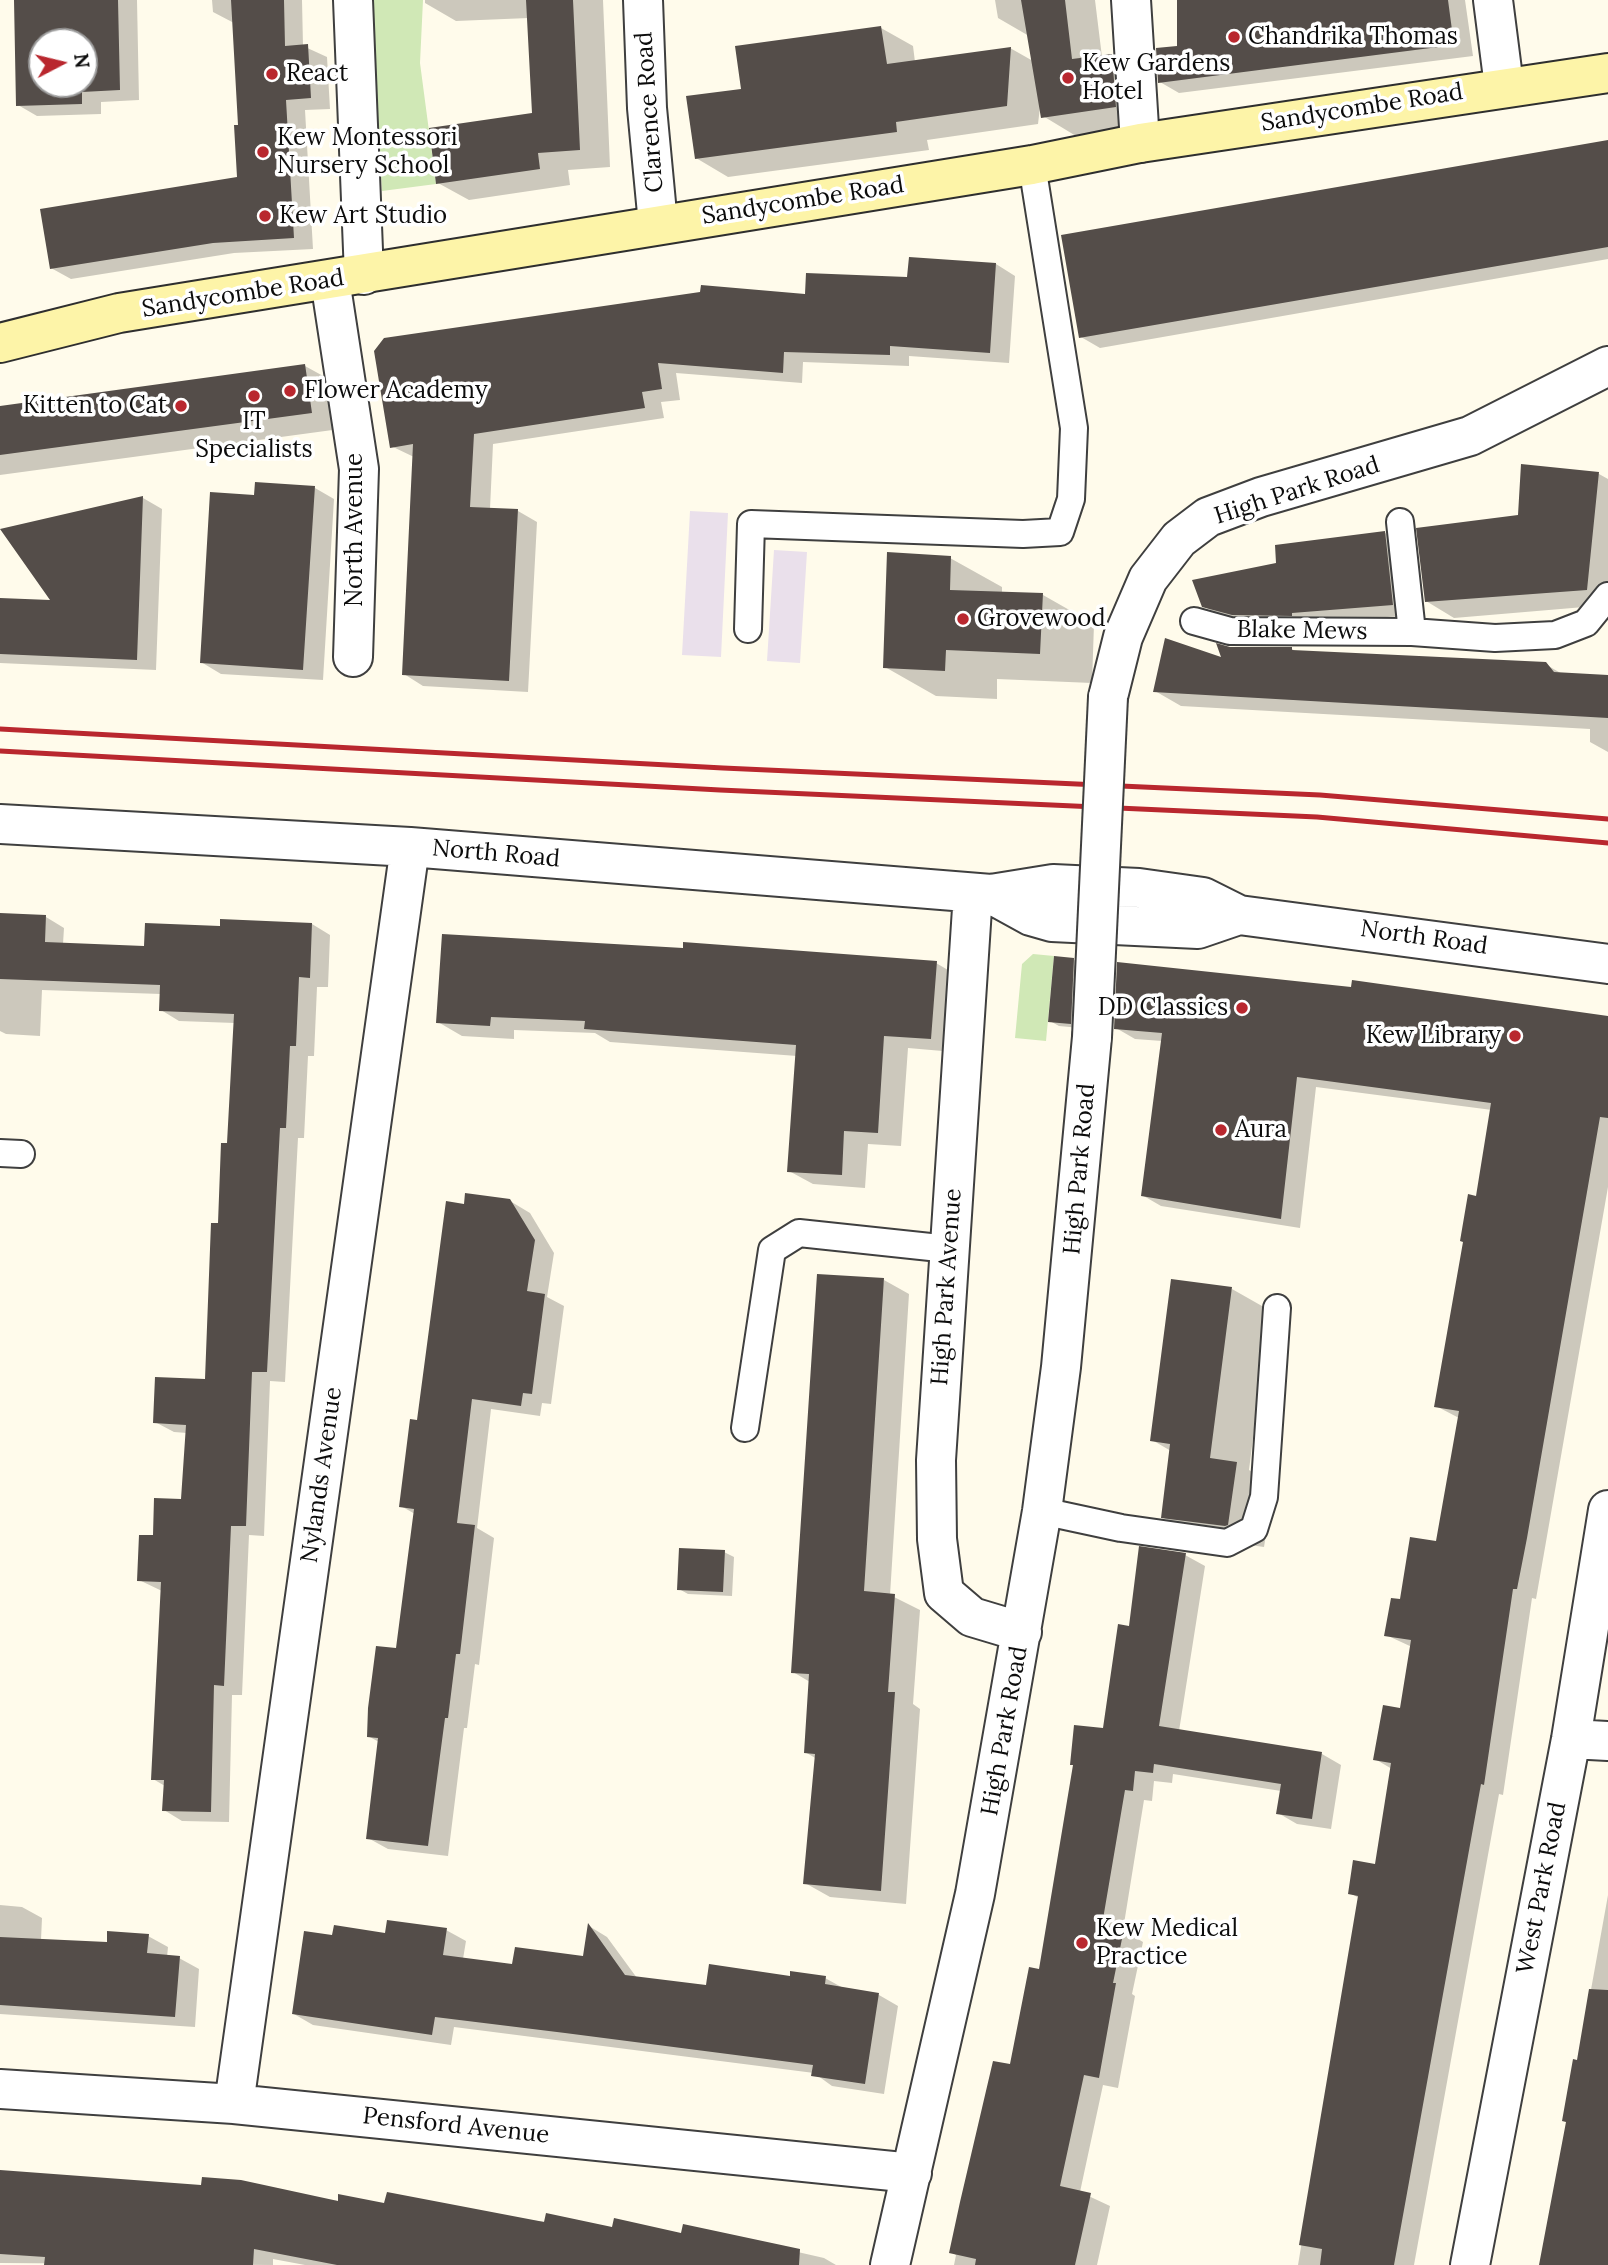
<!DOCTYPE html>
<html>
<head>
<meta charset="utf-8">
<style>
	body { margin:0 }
	#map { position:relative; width:1608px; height:2265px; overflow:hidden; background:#fffbeb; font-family:Lora,serif }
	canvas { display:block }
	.north { position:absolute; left:28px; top:28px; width:70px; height:70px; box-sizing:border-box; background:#fff; border:2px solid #9e9e9e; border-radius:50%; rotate:83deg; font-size:19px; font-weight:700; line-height:28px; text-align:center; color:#0c0c0c }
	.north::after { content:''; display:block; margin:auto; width:24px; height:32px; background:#b9272e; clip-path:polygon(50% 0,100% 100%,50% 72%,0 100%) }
</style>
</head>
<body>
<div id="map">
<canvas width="1608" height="2265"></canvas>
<div class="north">N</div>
</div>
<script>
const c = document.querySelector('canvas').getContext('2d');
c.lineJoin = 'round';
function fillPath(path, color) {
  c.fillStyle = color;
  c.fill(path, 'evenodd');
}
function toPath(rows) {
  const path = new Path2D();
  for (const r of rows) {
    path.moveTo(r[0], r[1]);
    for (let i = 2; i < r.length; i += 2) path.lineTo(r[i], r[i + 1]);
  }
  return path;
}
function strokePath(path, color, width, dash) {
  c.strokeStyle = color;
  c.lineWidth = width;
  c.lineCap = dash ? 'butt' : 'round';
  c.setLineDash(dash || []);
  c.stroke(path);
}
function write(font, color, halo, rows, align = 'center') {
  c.font = font + ' Lora,serif';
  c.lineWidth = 7;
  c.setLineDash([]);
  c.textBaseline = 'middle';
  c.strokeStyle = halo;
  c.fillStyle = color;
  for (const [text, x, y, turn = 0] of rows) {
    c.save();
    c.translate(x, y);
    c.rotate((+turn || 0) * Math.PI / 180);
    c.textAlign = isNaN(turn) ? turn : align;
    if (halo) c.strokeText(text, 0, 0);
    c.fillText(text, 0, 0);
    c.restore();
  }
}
const industrial = toPath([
	[690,511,728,513,721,657,682,655],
	[774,550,807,552,800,663,767,661]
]);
const green = toPath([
	[371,0,423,0,420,63,436,184,382,191],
	[1033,954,1054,956,1046,1041,1015,1038,1022,964]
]);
const shadow = toPath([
	[15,0,137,0,139,100,101,102,101,114,37,116,18,105],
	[42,42,84,42,84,84,42,84],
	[212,0,302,0,303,46,327,57,330,109,305,110,313,249,234,253,71,279,51,268,238,178,240,126,234,23,213,12],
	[425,0,603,0,610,167,568,170,570,185,469,200,438,183,534,115,529,18,456,21,425,3],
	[995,0,1095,0,1102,57,1112,56,1146,76,1149,126,1076,136,1043,116,1040,107,1038,124,927,140,929,150,728,177,696,158,743,90,881,28,913,46,915,62,1010,48,1033,61,1029,36,998,18],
	[1179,0,1465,0,1473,56,1179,93,1160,82,1179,47],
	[1608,142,1608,259,1100,348,1081,337],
	[996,264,1015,276,1009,363,909,356,909,366,803,362,802,383,676,373,680,400,661,402,664,418,493,444,490,509,518,511,537,522,528,692,423,686,404,674,414,457,391,446,806,296],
	[305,366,334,382,340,429,0,475,0,407],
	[1522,466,1599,474,1608,479,1608,605,1454,618,1426,601,1520,516],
	[315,488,334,499,323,680,221,674,201,662,255,496],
	[143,498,162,509,156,670,0,663,0,600,53,602,2,530],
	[1385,533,1404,544,1412,615,1311,623,1311,626,1223,617,1203,606,1278,564],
	[950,558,1002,587,1002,593,1043,595,1094,624,1092,683,997,679,997,699,936,696,885,667],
	[1229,648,1292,649,1297,652,1545,664,1564,675,1608,677,1608,752,1590,742,1590,729,1181,706,1155,691,1224,660],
	[0,915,46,917,64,928,63,944,146,948,222,928,312,924,330,935,328,987,317,987,314,1056,308,1056,304,1138,298,1138,285,1382,270,1381,264,1536,249,1535,242,1695,232,1695,229,1822,182,1821,164,1810,165,1786,153,1779,162,1591,139,1580,155,1537,182,1501,187,1433,174,1432,155,1422,206,1381,229,1145,235,1023,179,1021,161,1010,161,994,42,990,40,1036,6,1034,0,1031],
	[1073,959,1083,965,1080,1028,1059,1026,1050,1021],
	[936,963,960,977,954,1052,908,1048,901,1146,868,1144,865,1188,813,1184,789,1171,797,1056,610,1042,595,1033,514,1030,514,1039,462,1036,438,1022],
	[1608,1018,1608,1187,1536,1599,1532,1598,1503,1795,1499,1794,1414,2265,1298,2265,1359,1898,1350,1893,1377,1866,1392,1769,1375,1759,1401,1710,1412,1647,1386,1635,1401,1601,1437,1543,1459,1418,1436,1406,1478,1198,1492,1110,1316,1087,1300,1228,1161,1206,1142,1195,1162,1041,1135,1039,1116,1028],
	[510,1201,530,1213,554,1253,547,1297,564,1306,551,1404,542,1403,540,1416,491,1409,477,1528,494,1538,479,1665,475,1664,467,1728,464,1728,448,1856,388,1849,368,1838,379,1742,368,1736,398,1650,415,1514,401,1506,465,1206],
	[884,1280,909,1294,890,1595,920,1610,913,1704,920,1709,906,1904,830,1897,805,1883,817,1759,805,1752,810,1682,793,1672],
	[1232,1289,1269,1310,1249,1470,1274,1485,1264,1547,1200,1538,1162,1517,1171,1451,1152,1440],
	[724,1552,734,1557,732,1596,688,1594,679,1589],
	[1185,1555,1205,1566,1179,1731,1322,1754,1341,1765,1331,1829,1297,1824,1278,1813,1281,1791,1173,1774,1172,1783,1154,1781,1152,1801,1144,1800,1123,1930,1143,1942,1132,1994,1135,1996,1118,2088,1103,2085,1080,2192,1110,2206,1097,2265,954,2265,956,2255,951,2252,1040,1971,1130,1628],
	[1608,1895,1608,2265,1541,2265,1578,2062],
	[0,1905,22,1907,42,1918,41,1940,108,1944,148,1936,168,1947,167,1957,179,1958,199,1969,195,2027,0,2014],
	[589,1926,607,1937,637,1978,707,1987,825,1978,845,1989,879,1995,898,2006,884,2094,832,2086,814,2073,454,2027,451,2045,313,2025,294,2014,333,1937,446,1930,466,1941,463,1959,514,1966,585,1958],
	[0,2172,386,2205,614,2229,683,2235,684,2226,824,2258,836,2265,305,2265,273,2259,273,2265,0,2263]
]);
const building = toPath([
	[14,0,118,0,120,90,82,92,82,104,16,106],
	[42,42,84,42,84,84,42,84],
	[231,0,284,0,285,46,308,44,311,98,286,100,294,238,213,243,50,269,40,209,237,177,234,125,238,125],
	[526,0,573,0,580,150,538,153,540,169,436,184,429,128,532,113],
	[1021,0,1065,0,1072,59,1112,54,1116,107,1041,118],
	[1177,0,1448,0,1454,45,1158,83,1156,48,1177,46],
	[881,26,887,64,1011,47,1007,106,896,122,897,132,695,159,686,96,741,89,735,46],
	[1608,140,1608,247,1079,338,1061,235],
	[909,257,996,263,990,353,890,346,890,355,784,352,783,373,658,363,662,389,642,392,645,408,474,434,470,507,518,509,509,681,402,675,413,444,390,448,374,351,384,338,700,292,701,285,805,294,806,273,907,277],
	[305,364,312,413,0,455,0,406],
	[1521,464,1599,472,1587,590,1425,602,1416,528,1518,515],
	[255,482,315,486,303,670,200,663,210,492,254,495],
	[143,496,137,660,0,654,0,598,50,600,0,529],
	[1385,531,1393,605,1292,613,1292,616,1232,615,1202,607,1192,580,1276,563,1275,545],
	[887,552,951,556,950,590,1043,593,1040,654,946,650,945,671,883,668],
	[1165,638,1221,657,1216,643,1230,647,1292,647,1292,650,1546,662,1554,672,1608,675,1608,718,1153,692],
	[0,913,46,915,45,942,144,946,145,923,220,926,220,919,312,923,310,978,299,977,296,1046,290,1046,286,1128,280,1128,267,1372,252,1372,246,1526,231,1526,224,1686,214,1685,211,1812,162,1811,164,1780,151,1780,161,1582,137,1581,139,1535,153,1535,154,1498,181,1499,186,1425,153,1423,155,1377,205,1379,211,1223,218,1223,221,1143,227,1143,234,1014,159,1011,160,985,0,979],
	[442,934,683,948,683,942,937,961,931,1039,884,1036,878,1133,844,1131,842,1175,787,1172,796,1045,584,1029,585,1021,491,1017,490,1026,436,1023],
	[1054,956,1074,958,1071,1024,1048,1022],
	[1117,962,1351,987,1352,980,1608,1016,1608,1118,1600,1117,1527,1538,1517,1589,1513,1589,1484,1785,1481,1784,1394,2265,1320,2265,1322,2249,1299,2245,1358,1896,1348,1894,1353,1860,1375,1864,1391,1763,1373,1760,1383,1705,1400,1708,1411,1640,1384,1636,1391,1598,1400,1599,1410,1537,1436,1541,1459,1411,1434,1407,1463,1242,1460,1241,1468,1194,1476,1196,1491,1103,1297,1077,1281,1219,1141,1196,1162,1033,1114,1029],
	[465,1193,510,1199,535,1240,527,1291,545,1294,532,1394,523,1393,521,1406,472,1399,457,1523,475,1525,460,1654,456,1654,448,1718,445,1718,428,1846,366,1839,378,1738,367,1737,368,1708,376,1646,396,1648,414,1509,399,1507,410,1419,417,1420,446,1201,464,1204],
	[817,1274,884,1278,864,1591,895,1594,888,1692,895,1692,881,1891,803,1884,815,1754,804,1753,809,1674,791,1673],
	[1171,1279,1232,1287,1210,1458,1237,1462,1228,1525,1225,1526,1161,1518,1170,1444,1150,1441],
	[1139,1546,1186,1553,1159,1726,1322,1752,1312,1819,1276,1814,1281,1784,1154,1764,1153,1773,1135,1771,1133,1791,1125,1790,1102,1925,1124,1929,1113,1983,1116,1983,1099,2078,1084,2075,1060,2186,1091,2193,1075,2265,975,2265,976,2259,949,2253,960,2202,993,2061,1010,2064,1029,1967,1039,1969,1073,1765,1070,1765,1074,1725,1103,1728,1118,1624,1129,1626],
	[679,1548,725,1550,723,1592,677,1590],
	[387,1920,447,1928,443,1955,512,1964,515,1947,583,1956,588,1923,625,1975,706,1985,709,1964,790,1976,790,1971,826,1976,825,1984,879,1993,865,2084,811,2076,813,2065,565,2033,435,2017,432,2035,292,2014,304,1931,332,1935,334,1925,385,1933],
	[107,1931,149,1934,147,1953,180,1956,175,2017,0,2005,0,1937,107,1942],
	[1589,1989,1608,1990,1608,2265,1539,2265,1566,2122,1562,2121,1573,2059,1577,2060],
	[0,2170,201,2185,202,2177,241,2180,338,2201,338,2194,384,2203,387,2192,544,2222,546,2213,612,2227,614,2218,681,2233,683,2224,800,2249,799,2265,337,2265,254,2249,253,2265,44,2265,45,2257,0,2254]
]);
const lane = toPath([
	[1400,522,1412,632],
	[1194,621,1230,631,1412,632,1495,638,1555,635,1586,623,1608,596],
	[748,629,751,524,1023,534,1060,532,1071,499,1074,428,1032,165],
	[0,1153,21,1154],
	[745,1428,772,1250,799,1233,949,1249],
	[1042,1511,1121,1528,1227,1543,1254,1529,1264,1497,1277,1308]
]);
const street = toPath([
	[353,0,364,275],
	[643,0,647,108,658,224],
	[1131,0,1140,143],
	[1493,0,1504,86],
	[330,280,359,469,353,657],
	[1108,697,1123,637,1148,579,1179,539,1208,517,1261,497,1470,436,1608,366],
	[0,824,410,847,991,894,1053,884,1139,888,1203,897,1239,915,1608,964],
	[973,893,936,1460,937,1539,944,1593,972,1617,1022,1632],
	[991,894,1031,916,1052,922,1198,929,1239,915],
	[1571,1739,1608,1741],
	[0,2089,234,2104,912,2173],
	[234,2104,410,847],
	[890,2265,975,1894,1042,1511,1061,1367,1092,1037],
	[1470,2265,1571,1739,1608,1510]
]);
const secondary = toPath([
	[0,343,119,313,1032,165,1140,143,1608,73]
]);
const rail = toPath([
	[0,729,723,768,1320,795,1608,819],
	[0,751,720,790,1317,817,1608,843]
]);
const streetBridge = toPath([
	[1092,1037,1108,697]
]);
const markers = [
	[1234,37,7,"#b9272e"],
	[272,74,7,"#b9272e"],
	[1068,78,7,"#b9272e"],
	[263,152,7,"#b9272e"],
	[265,216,7,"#b9272e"],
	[290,391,7,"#b9272e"],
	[254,396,7,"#b9272e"],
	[181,406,7,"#b9272e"],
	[963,619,7,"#b9272e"],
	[1242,1008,7,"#b9272e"],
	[1515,1036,7,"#b9272e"],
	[1221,1130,7,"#b9272e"],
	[1082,1943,7,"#b9272e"]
];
const poiNames = [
	["Chandrika Thomas",1248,37],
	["Kew Gardens",1082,64],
	["Hotel",1082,92],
	["React",286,74],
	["Kew Montessori",277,138],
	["Nursery School",277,166],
	["Kew Art Studio",279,216],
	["Flower Academy",304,391],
	["Kitten to Cat",167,406,"right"],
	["IT",254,422,"center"],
	["Specialists",254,450,"center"],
	["Grovewood",977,619],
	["DD Classics",1228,1008,"right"],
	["Kew Library",1501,1036,"right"],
	["Aura",1235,1130],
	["Kew Medical",1096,1929],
	["Practice",1096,1957]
];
const streetNames = [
	["Sandycombe Road",1362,108,-9],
	["Clarence Road",650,112,-94],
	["Sandycombe Road",803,201,-9],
	["Sandycombe Road",243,294,-9],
	["High Park Road",1297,491,-18],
	["North Avenue",355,530,-90],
	["Blake Mews",1302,631,1],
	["North Road",496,854,5],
	["North Road",1424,938,8],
	["High Park Road",1080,1169,-85],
	["High Park Avenue",947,1287,-86],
	["Nylands Avenue",322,1475,-82],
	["High Park Road",1005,1731,-80],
	["West Park Road",1542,1888,-79],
	["Pensford Avenue",456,2126,6]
];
fillPath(industrial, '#eae0eb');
fillPath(green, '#d0e8b6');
fillPath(shadow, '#0003');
fillPath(building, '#544d49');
strokePath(lane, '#3f3f3f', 30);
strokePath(street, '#3f3f3f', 42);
strokePath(secondary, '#2e2e2e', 42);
strokePath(lane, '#fff', 26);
strokePath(street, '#fff', 38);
strokePath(secondary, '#fdf4a8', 38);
strokePath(rail, '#b9272e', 5);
strokePath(streetBridge, '#3f3f3f', 42, []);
strokePath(streetBridge, '#fff', 38);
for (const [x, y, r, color] of markers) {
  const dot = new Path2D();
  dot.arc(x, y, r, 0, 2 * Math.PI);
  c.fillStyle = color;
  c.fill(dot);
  strokePath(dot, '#fff', 2.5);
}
write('24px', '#0c0c0c', '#fff', poiNames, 'left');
write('24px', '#0c0c0c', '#fff', streetNames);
</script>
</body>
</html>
